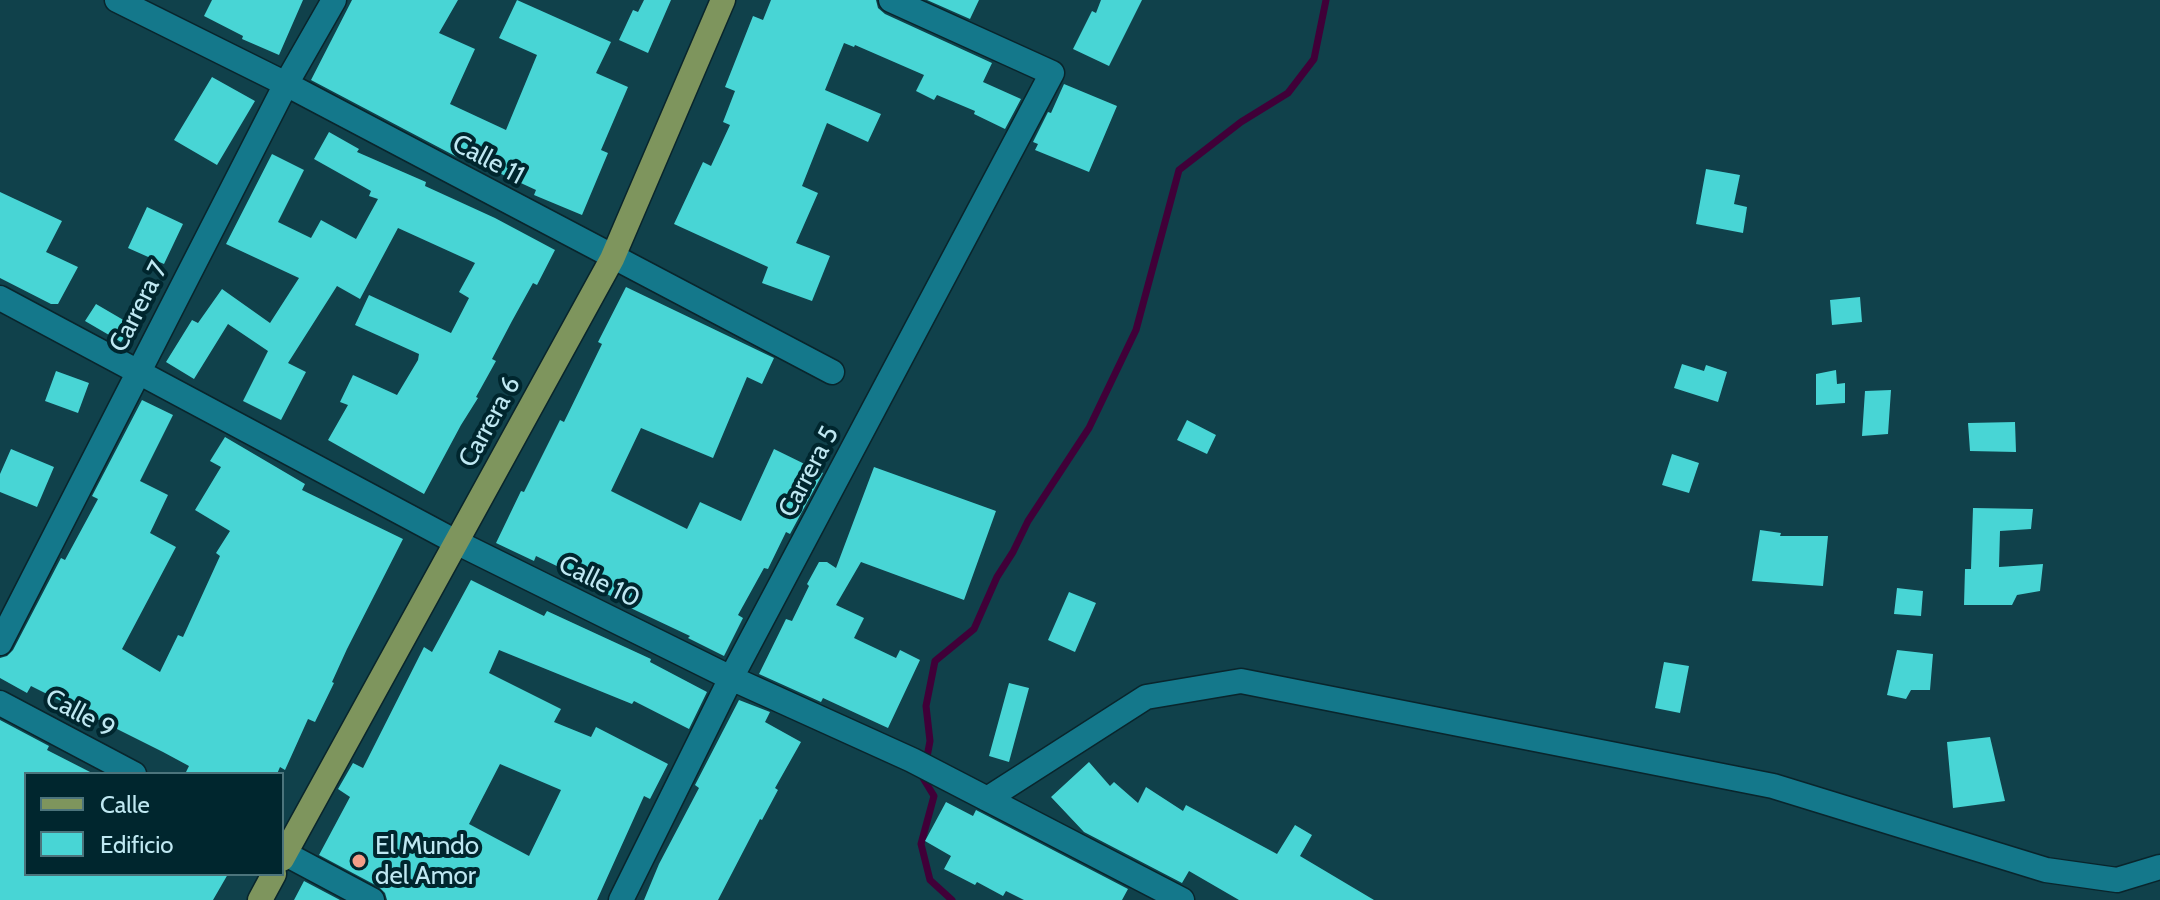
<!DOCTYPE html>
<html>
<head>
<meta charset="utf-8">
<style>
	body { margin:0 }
	#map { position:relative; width:2160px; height:900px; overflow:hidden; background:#10414b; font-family:Cabin,sans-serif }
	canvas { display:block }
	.legend { position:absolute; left:24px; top:772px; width:260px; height:104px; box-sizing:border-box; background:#00262e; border:2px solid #4c747c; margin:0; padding:10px 14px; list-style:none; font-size:24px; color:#bfe8f2 }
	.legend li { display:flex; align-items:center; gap:16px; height:40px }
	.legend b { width:40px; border:2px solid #4c747c }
</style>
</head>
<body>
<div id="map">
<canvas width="2160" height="900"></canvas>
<ul class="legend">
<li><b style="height:10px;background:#7e955d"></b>Calle</li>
<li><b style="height:22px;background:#48d5d5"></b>Edificio</li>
</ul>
</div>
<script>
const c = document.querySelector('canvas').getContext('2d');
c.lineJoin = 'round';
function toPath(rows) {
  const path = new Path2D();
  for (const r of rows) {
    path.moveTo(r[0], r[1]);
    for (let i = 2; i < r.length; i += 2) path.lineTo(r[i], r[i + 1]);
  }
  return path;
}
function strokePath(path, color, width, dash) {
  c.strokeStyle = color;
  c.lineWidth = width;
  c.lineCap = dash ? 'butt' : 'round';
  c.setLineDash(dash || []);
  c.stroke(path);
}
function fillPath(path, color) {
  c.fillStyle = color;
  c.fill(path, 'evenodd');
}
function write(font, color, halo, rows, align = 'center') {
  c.font = font + ' Cabin,sans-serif';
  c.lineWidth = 8;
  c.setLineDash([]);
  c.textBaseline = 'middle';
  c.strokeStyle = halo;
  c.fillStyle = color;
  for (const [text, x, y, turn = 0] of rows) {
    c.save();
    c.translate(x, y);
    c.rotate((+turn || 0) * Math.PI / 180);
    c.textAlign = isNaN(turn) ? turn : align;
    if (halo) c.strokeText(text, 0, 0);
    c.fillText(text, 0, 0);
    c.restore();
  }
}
const stream = toPath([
	[952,900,930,880,921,844,934,796,923,778,930,741,926,706,935,661,974,629,997,577,1013,552,1028,521,1089,428,1136,330,1179,170,1241,122,1288,93,1314,59,1326,0]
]);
const building = toPath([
	[212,0,303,0,279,55,242,39,243,36,204,16],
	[352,0,458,0,439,33,475,49,450,104,506,130,537,55,499,38,517,0,611,42,596,73,628,87,601,150,608,153,582,215,534,195,536,190,460,155,459,158,311,80],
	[644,0,671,0,648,53,619,40,633,10,638,12],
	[771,0,876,0,878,8,885,14,992,63,983,82,1021,99,1005,129,974,114,975,111,937,95,934,100,916,91,924,75,855,45,854,47,844,43,825,90,881,114,868,142,827,123,802,186,818,193,796,243,830,256,812,301,762,283,768,267,674,224,703,162,711,166,730,125,723,122,735,91,725,87,753,16,763,20],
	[927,0,979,0,970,19],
	[1101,0,1142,0,1109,66,1073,49,1092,11,1096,13],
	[212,77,255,101,217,165,174,140],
	[1064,84,1117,106,1089,172,1035,150,1038,144,1033,142,1048,112,1051,113],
	[329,132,359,149,357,152,426,182,425,186,495,218,555,250,537,285,533,283,512,321,492,359,496,361,476,397,478,398,461,425,424,494,328,440,348,405,340,402,353,375,397,395,418,360,419,354,355,325,369,295,451,333,469,298,459,292,475,263,398,228,360,299,337,286,288,363,306,372,281,420,243,401,268,351,228,324,194,379,166,362,192,320,198,323,222,289,270,323,299,278,226,244,272,154,304,170,278,222,311,238,321,220,356,239,378,199,369,196,371,191,314,159],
	[1706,169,1740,175,1734,204,1747,207,1743,233,1696,224],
	[0,192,62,221,46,252,78,267,58,304,51,304,0,278],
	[147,207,183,224,164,264,128,248],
	[626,287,774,358,762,384,747,377,713,458,641,428,611,491,687,529,700,502,741,521,774,449,823,473,790,534,786,532,768,569,764,568,738,615,743,618,724,656,688,638,690,636,620,603,621,601,586,584,588,581,536,556,534,561,496,543,521,491,524,492,560,420,564,422,602,344,598,342],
	[1860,297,1862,322,1832,325,1830,300],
	[96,304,132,325,121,342,85,321],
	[1682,364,1704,371,1706,365,1727,372,1718,402,1674,388],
	[1836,370,1837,384,1845,383,1845,403,1816,405,1816,374],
	[56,371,89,383,78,413,45,401],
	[1891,390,1888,434,1862,436,1865,391],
	[142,400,173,415,140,481,168,495,150,533,176,547,122,649,160,672,178,635,183,637,220,556,216,553,230,531,195,510,221,467,210,461,225,437,305,484,302,490,403,539,347,649,332,682,334,683,315,722,308,719,285,770,280,767,277,774,185,774,189,766,163,752,31,686,27,693,0,678,0,658,7,656,13,650,61,558,65,560,98,499,92,496],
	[1187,420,1216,435,1207,454,1177,440],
	[2015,422,2016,452,1970,451,1968,423],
	[11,449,54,467,37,507,0,492,0,474],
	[1672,454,1699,463,1689,493,1662,485],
	[874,467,996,511,964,600,861,562,836,605,864,618,854,638,896,658,900,650,920,660,888,728,823,698,821,702,759,674,786,619,792,621,809,586,807,584,819,562,827,562,836,568],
	[1973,508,2033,509,2031,529,2000,531,1999,567,2043,564,2040,591,2017,595,2012,605,1964,605,1965,569,1971,569],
	[1760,530,1781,533,1780,536,1828,536,1823,586,1752,581],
	[471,580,544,616,547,611,651,659,650,662,707,692,689,729,634,701,632,704,499,650,489,673,561,709,554,722,591,737,596,727,668,764,650,799,644,796,597,900,387,900,385,893,379,887,319,855,350,797,338,789,353,763,363,768,424,647,432,652],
	[500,764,561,790,529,856,469,824],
	[1897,588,1923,591,1921,616,1894,614],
	[1069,592,1096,603,1075,652,1048,640],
	[1897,650,1933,654,1930,690,1911,690,1906,699,1887,695],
	[1664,662,1689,666,1680,713,1655,708],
	[1009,683,1029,688,1009,762,989,756],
	[739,700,770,712,765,722,801,742,775,788,778,790,762,820,760,819,718,900,644,900,659,864,699,788,695,785],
	[0,720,49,746,47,750,94,774,26,774,26,874,228,874,213,900,0,900],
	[1990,737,2005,801,1953,808,1947,742],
	[1089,762,1110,786,1114,782,1138,803,1146,787,1183,811,1186,805,1277,854,1295,825,1312,835,1300,856,1374,900,1239,900,1189,871,1182,883,1084,832,1051,797],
	[946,802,973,816,976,810,1128,889,1122,900,1024,900,1006,891,1003,896,977,882,975,885,944,869,951,856,925,841],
	[304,881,340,900,294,900]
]);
const minor = toPath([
	[117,0,286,84,832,372],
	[0,298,456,542,731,678,912,760,1182,900],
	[0,643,286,84,334,0],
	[0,703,134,774],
	[987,799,1146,697,1241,681,1773,786,2046,870,2117,880,2160,867],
	[282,852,372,900],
	[621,900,731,678,1052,73,891,0]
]);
const major = toPath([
	[282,859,612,259,723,0],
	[260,900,274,874]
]);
const markers = [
	[359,861,8,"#f49e88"]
];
const streetNames = [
	["Calle 11",488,160,28],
	["Carrera 7",139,307,-63],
	["Carrera 6",490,422,-61],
	["Carrera 5",809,472,-62],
	["Calle 10",599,582,26],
	["Calle 9",80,714,28]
];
const poiNames = [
	["El Mundo",375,846],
	["del Amor",375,876]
];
strokePath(stream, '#400038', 7);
fillPath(building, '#48d5d5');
strokePath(minor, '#09252c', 27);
strokePath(major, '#09252c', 27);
strokePath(minor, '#14788b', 24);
strokePath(major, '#7e955d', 24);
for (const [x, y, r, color] of markers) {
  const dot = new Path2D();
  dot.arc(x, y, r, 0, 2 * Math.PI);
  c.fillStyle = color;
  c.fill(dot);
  strokePath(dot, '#00262e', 3);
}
write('26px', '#bfe8f2', '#00262e', streetNames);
write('26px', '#bfe8f2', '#00262e', poiNames, 'left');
</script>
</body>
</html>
